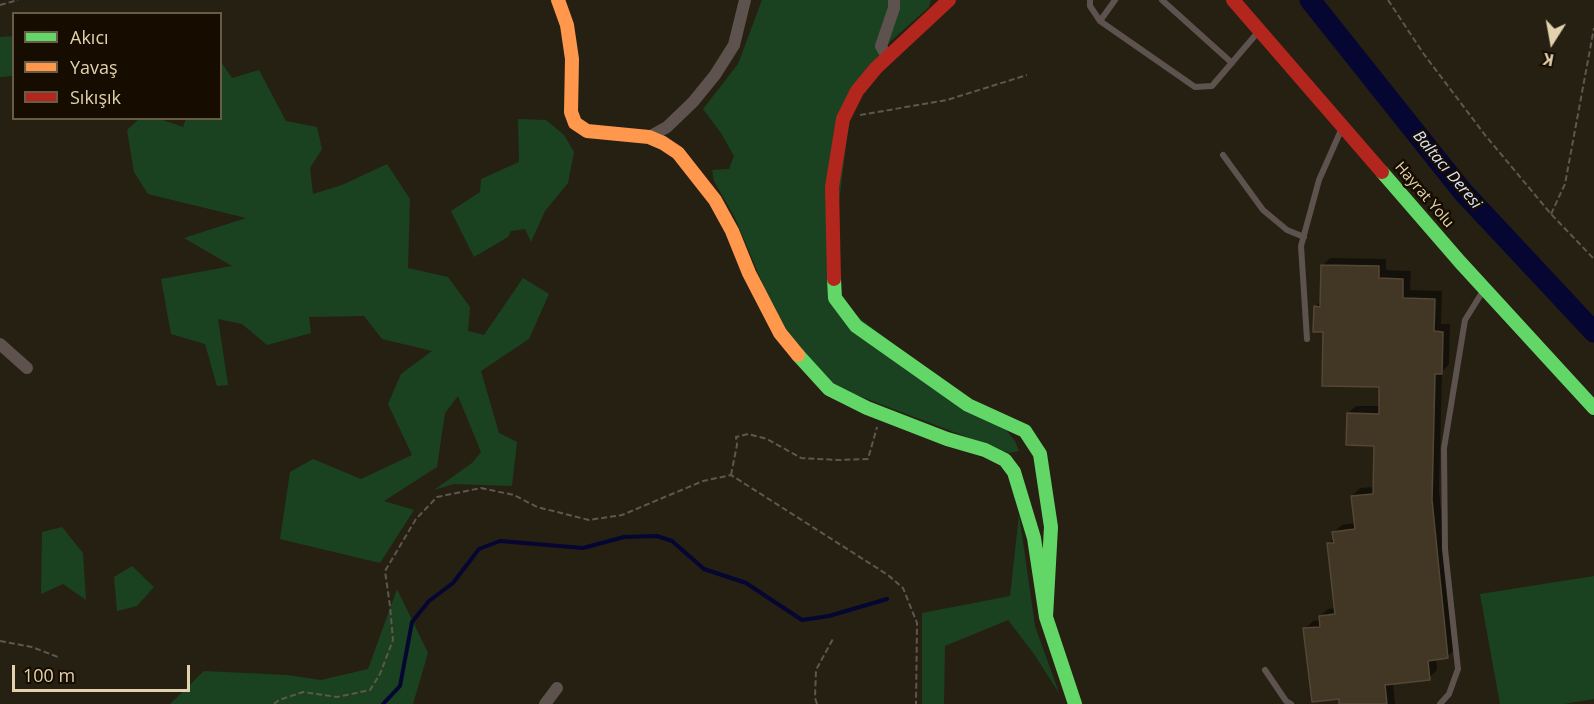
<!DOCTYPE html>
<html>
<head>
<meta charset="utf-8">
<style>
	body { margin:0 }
	#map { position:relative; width:1594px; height:704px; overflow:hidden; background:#262013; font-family:"Open Sans",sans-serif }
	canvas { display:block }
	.legend { position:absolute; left:12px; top:12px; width:210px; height:108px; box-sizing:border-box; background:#160d00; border:2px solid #685c45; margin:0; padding:8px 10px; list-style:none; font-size:18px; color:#e2d2ad }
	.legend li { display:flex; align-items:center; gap:12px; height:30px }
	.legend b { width:30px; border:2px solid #685c45 }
	.north { position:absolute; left:1522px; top:12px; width:60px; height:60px; -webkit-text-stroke:4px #160d00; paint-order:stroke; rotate:191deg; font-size:16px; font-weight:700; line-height:24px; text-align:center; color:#e2d2ad }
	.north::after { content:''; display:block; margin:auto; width:21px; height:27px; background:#e2d2ad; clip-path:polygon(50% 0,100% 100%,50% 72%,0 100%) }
	.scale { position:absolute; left:12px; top:665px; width:178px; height:27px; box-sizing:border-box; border:3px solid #e2d2ad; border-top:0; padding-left:8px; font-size:18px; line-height:21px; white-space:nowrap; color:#e2d2ad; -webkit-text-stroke:4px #160d00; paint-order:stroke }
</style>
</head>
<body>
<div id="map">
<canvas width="1594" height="704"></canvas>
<ul class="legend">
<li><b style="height:8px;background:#63d668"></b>Akıcı</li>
<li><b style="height:8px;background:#ff974d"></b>Yavaş</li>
<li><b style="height:8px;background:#b3261e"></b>Sıkışık</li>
</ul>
<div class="north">K</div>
<div class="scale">100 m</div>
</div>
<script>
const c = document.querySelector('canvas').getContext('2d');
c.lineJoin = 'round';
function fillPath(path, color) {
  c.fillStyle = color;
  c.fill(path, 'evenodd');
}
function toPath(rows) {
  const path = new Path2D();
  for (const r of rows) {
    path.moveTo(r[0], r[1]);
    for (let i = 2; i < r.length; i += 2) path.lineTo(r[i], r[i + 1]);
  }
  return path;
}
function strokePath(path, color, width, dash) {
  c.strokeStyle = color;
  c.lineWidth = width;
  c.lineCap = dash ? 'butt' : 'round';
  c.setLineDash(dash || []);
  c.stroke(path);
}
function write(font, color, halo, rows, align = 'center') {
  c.font = font + ' "Open Sans",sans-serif';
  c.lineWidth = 5;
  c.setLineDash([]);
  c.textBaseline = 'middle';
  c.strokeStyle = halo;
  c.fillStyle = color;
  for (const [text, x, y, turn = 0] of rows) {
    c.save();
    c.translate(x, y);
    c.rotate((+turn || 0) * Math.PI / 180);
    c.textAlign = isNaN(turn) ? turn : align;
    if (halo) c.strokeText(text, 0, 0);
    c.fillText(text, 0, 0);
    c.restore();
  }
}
const green = toPath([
	[762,0,931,0,929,7,892,40,853,86,828,294,1006,430,1015,441,1019,451,1009,453,833,386,789,337,767,294,735,218,714,181,712,170,729,169,734,156,721,133,703,109,738,64],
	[13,36,13,76,0,77,0,37],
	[221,62,232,78,259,70,286,121,317,127,322,149,310,168,313,194,342,185,387,164,410,199,408,268,448,277,470,307,468,331,484,335,523,278,549,294,529,339,481,371,499,433,517,442,512,486,454,484,434,490,472,463,481,452,458,396,445,413,437,467,384,501,414,510,380,563,280,539,290,472,313,459,361,479,412,455,388,404,401,374,432,351,382,339,364,316,309,317,311,333,267,345,242,324,218,319,228,385,217,386,205,344,171,334,161,279,232,266,184,238,246,218,148,194,134,172,127,130,139,119,160,119,183,127,186,119,220,118],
	[518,119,546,120,564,135,574,152,568,183,545,211,531,242,525,229,511,231,508,237,474,257,451,211,480,192,481,179,519,162],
	[1019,514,1035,626,1059,693,1034,654,1008,620,945,646,944,704,922,704,922,613,1010,596],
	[62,527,83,553,86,600,63,584,41,594,42,532],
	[132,566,154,587,137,606,117,611,114,577],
	[1594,576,1594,699,1564,704,1500,704,1480,594],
	[397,589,428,653,413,704,170,704,204,671,287,675,321,680,368,669]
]);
const shadow = toPath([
	[1330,258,1386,259,1386,270,1411,271,1410,290,1442,291,1441,324,1450,324,1449,364,1442,372,1439,491,1455,649,1447,657,1436,658,1437,670,1429,678,1393,682,1395,704,1341,704,1340,697,1305,629,1313,621,1321,620,1320,616,1328,609,1336,608,1328,544,1335,538,1334,532,1342,525,1355,523,1352,496,1360,488,1375,487,1376,444,1348,413,1356,406,1380,406,1381,386,1325,331,1315,307,1321,301,1322,266]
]);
const stream = toPath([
	[383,704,400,686,412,622,429,601,453,583,479,549,500,541,583,548,624,537,657,536,672,541,704,569,746,583,802,620,829,616,887,599]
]);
const river = toPath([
	[1310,0,1463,192,1594,332]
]);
const building = toPath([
	[1321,265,1379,266,1379,278,1403,279,1403,298,1435,299,1434,331,1443,332,1442,374,1435,374,1432,500,1448,658,1428,661,1430,680,1385,685,1387,704,1339,704,1339,699,1312,702,1303,628,1320,627,1319,616,1335,614,1327,543,1334,543,1332,532,1355,529,1351,496,1373,494,1374,446,1346,445,1347,413,1379,414,1379,387,1322,386,1323,332,1313,332,1314,306,1320,307,1321,265]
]);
const path = toPath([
	[1388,0,1423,53,1485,135,1551,214,1594,259],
	[0,5,18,0],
	[860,115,947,100,1027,75],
	[1551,214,1565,184,1594,28],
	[731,475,737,445,736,437,748,434,767,439,801,458,838,460,868,459,877,427],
	[0,641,32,647,58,657],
	[274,704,279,700,303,692,337,697,370,690,380,674,393,640,390,606,385,571,416,519,437,497,481,488,514,495,537,507,589,520,622,515,703,481,731,475,888,575,903,588,917,623,916,704],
	[817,704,815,698,816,670,834,637]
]);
const lane = toPath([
	[1090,0,1090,6,1100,21,1195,87,1212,86,1258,32],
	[1162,0,1232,63],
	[1100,21,1115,0],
	[1223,155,1263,210,1287,230,1304,237],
	[1307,339,1301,246,1319,180,1342,128],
	[1265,670,1286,701,1291,704],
	[1440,704,1449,694,1458,669,1445,549,1444,448,1465,320,1483,291]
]);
const street = toPath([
	[887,57,881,46,894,8,894,0],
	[649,137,667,127,693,102,715,75,734,45,745,0],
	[0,344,27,368],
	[545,704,557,688]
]);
const fast = toPath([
	[1382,172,1460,262,1594,408],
	[834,279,835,298,856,326,968,405,1025,431,1040,454,1051,527,1046,617,1075,704],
	[798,355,829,389,867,408,947,439,985,450,1005,460,1014,472,1034,538,1046,617]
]);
const slow = toPath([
	[558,0,567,25,572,59,571,112,575,123,587,131,649,137,663,143,678,153,715,200,732,231,749,273,780,333,798,355]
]);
const jam = toPath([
	[1233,0,1382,172],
	[834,279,832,187,843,119,857,91,876,68,949,0]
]);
const streetNames = [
	["Hayrat Yolu",1424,195,49]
];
const waterNames = [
	["Baltacı Deresi",1447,170,50]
];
fillPath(green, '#1a4220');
fillPath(shadow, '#0007');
strokePath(stream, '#050631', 4);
strokePath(river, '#050631', 21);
fillPath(building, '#423625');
strokePath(building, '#544735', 1.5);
strokePath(path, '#5e564f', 2, [6, 3]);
strokePath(lane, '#5d524e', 6);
strokePath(street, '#5d524e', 12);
strokePath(fast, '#63d668', 14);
strokePath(slow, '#ff974d', 14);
strokePath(jam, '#b3261e', 14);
write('15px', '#e2d2ad', '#160d00', streetNames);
write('italic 16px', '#d9e4fd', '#160d00', waterNames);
</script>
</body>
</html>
